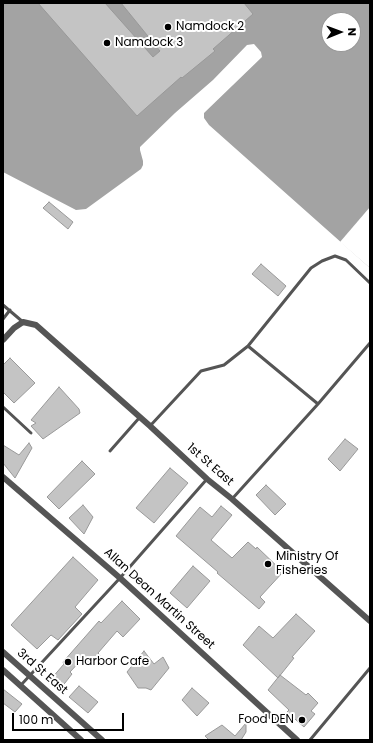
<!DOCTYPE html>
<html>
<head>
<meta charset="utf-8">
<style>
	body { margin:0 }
	#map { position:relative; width:373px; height:743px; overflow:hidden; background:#fff; font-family:Poppins,sans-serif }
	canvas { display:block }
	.frame { position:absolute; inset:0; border:4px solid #000; pointer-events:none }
	.north { position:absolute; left:321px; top:12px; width:40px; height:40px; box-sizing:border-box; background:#fff; border:1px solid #999; border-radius:50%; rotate:89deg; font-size:11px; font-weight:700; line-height:16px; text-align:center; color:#000 }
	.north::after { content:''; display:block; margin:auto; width:14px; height:18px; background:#000; clip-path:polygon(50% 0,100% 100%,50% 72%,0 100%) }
	.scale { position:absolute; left:12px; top:713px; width:112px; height:18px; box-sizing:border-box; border:2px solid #000; border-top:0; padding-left:5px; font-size:12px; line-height:14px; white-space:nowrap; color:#000; -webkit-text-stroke:3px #fff; paint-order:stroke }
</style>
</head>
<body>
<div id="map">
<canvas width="373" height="743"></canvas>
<div class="frame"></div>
<div class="north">N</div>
<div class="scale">100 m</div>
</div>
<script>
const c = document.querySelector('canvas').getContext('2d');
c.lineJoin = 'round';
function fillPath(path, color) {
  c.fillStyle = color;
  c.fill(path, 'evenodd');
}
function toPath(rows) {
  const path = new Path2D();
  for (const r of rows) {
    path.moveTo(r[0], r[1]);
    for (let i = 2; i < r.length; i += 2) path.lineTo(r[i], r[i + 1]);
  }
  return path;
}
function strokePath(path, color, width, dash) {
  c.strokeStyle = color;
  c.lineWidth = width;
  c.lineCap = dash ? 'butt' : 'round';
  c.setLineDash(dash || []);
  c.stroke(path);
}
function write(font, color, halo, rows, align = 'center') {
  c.font = font + ' Poppins,sans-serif';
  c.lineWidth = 4;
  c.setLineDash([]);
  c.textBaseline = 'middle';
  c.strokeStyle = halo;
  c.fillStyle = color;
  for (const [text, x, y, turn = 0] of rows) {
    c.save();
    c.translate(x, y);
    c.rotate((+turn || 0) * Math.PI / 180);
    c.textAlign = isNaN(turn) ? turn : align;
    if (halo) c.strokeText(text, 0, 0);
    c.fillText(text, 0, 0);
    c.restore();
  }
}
const water = toPath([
	[3,3,370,3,370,268,209,125,204,118,204,113,262,57,261,52,254,44,247,45,213,80,175,113,140,147,140,150,143,161,143,165,141,169,86,209,76,210,3,172],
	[329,20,353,20,353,44,329,44]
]);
const pier = toPath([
	[370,207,370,268,340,242]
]);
const building = toPath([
	[38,3,105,3,153,57,160,51,121,3,244,3,253,14,213,49,215,51,182,78,181,77,137,116,38,3],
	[49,202,73,222,68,229,43,208,49,202],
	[261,264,286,286,278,296,252,274,261,264],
	[10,358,35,383,14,403,3,392,3,365,10,358],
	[59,387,79,409,80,413,43,439,31,426,36,423,31,420,59,387],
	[345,439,358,449,340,471,328,459,345,439],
	[29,443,32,448,15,478,3,463,3,445,19,455,29,443],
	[82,461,95,474,59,509,47,497,82,461],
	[170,468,188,483,154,523,136,508,170,468],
	[266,485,286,504,275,515,256,495,266,485],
	[83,505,93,517,84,534,69,518,83,505],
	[221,506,232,515,211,540,232,558,248,542,256,549,257,547,283,572,260,597,265,602,259,609,217,573,218,572,176,536,200,507,212,517,221,506],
	[73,557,98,580,75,607,82,614,58,640,51,635,37,649,11,625,73,557],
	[193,566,210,581,187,608,170,593,193,566],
	[122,601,140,619,123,637,117,631,98,653,101,656,92,666,83,658,70,672,72,674,61,688,51,679,64,664,63,662,99,621,101,623,122,601],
	[296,614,315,631,292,657,294,658,278,678,243,645,259,626,273,638,296,614],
	[144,651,154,664,163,657,169,668,151,690,146,688,138,688,127,672,144,651],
	[280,675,306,695,308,693,318,703,311,711,315,714,304,727,287,712,289,710,268,690,280,675],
	[79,686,98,702,88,713,69,697,79,686],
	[192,688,209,703,197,716,182,700,192,688],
	[3,689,22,704,15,712,3,703,3,689],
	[246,723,246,732,241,740,209,740,205,736,222,725,235,736,246,723]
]);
const lane = toPath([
	[3,305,23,322],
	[3,319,10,310],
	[248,346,318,404],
	[3,407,31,433],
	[150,426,201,371,224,365,248,346,311,268,322,261,335,256,346,260,370,283],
	[110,451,140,417],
	[232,499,318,404,370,343],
	[21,685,120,578,207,479],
	[310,740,370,668]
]);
const street = toPath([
	[3,340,14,328,23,322,36,325,150,426,207,479,232,499,370,621],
	[3,477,120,578,297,740],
	[3,652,102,740],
	[3,670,81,740]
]);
const markers = [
	[168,27,4,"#000"],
	[107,43,4,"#000"],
	[268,564,4,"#000"],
	[68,662,4,"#000"],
	[302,720,4,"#000"]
];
const poiNames = [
	["Namdock 2",176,27],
	["Namdock 3",115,43],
	["Ministry Of",276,557],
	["Fisheries",276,571],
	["Harbor Cafe",76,662],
	["Food DEN",294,720,"right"]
];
const streetNames = [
	["1st St East",210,465,41],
	["Allan Dean Martin Street",159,599,42],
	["3rd St East",42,672,41]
];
fillPath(water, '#a3a3a3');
fillPath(pier, '#fff');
fillPath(building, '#c4c4c4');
strokePath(building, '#999', 1);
strokePath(lane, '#555', 3);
strokePath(street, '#555', 6);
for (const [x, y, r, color] of markers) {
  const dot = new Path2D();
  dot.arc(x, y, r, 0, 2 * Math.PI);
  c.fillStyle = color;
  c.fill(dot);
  strokePath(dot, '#fff', 1.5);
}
write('12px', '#000', '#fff', poiNames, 'left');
write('12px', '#000', '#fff', streetNames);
</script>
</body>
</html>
